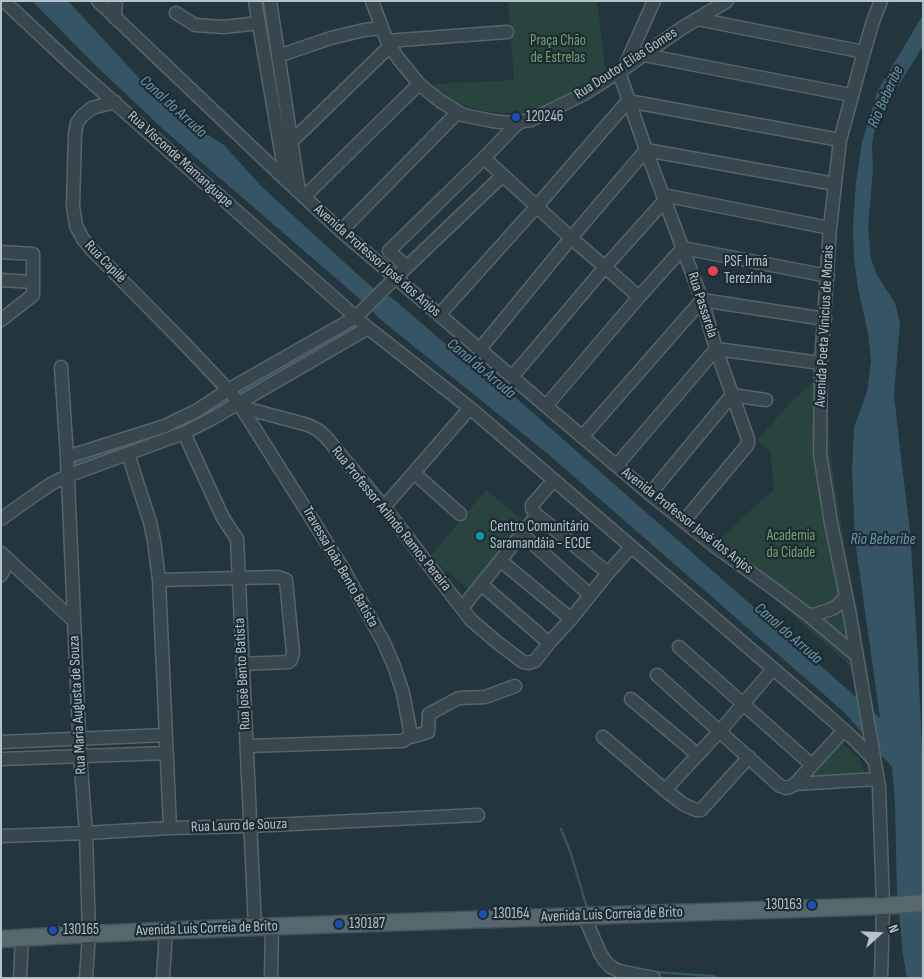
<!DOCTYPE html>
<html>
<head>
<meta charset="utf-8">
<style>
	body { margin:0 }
	#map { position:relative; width:924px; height:979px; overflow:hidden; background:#23363e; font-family:"Sofia Sans Condensed",sans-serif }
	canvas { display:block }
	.frame { position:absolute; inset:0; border:2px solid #b4c2c9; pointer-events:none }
	.north { position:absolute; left:854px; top:909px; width:50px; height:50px; -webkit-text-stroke:4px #1d2c33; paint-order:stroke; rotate:70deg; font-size:14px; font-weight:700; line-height:20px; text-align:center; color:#b4c2c9 }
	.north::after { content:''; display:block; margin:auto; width:18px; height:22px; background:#b4c2c9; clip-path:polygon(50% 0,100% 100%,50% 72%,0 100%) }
</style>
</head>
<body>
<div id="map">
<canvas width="924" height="979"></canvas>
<div class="frame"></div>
<div class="north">N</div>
</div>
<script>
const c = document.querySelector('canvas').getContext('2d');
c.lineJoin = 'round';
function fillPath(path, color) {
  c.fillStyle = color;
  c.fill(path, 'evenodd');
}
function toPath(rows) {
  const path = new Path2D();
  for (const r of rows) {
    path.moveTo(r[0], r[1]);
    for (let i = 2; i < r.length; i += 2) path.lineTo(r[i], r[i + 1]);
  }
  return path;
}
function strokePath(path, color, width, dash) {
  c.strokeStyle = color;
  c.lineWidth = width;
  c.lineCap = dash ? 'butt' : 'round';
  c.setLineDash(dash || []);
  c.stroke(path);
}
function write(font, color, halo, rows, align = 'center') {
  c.font = font + ' "Sofia Sans Condensed",sans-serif';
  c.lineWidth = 4.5;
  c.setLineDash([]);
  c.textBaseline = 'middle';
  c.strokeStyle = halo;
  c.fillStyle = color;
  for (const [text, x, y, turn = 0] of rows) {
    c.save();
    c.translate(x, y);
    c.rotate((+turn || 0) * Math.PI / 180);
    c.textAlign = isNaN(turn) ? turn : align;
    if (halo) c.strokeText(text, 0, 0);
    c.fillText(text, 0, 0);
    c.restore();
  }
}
const green = toPath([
	[508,1,597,1,606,72,570,96,541,109,524,113,500,113,483,111,469,107,452,100,433,88,436,84,514,80],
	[825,371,831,459,845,547,870,683,713,545,774,489,770,451,757,440,791,402],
	[486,490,525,522,469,590,430,557],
	[839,740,859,758,866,778,801,782]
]);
const water = toPath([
	[32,1,68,1,141,80,186,121,224,145,261,186,356,273,373,288,392,298,481,374,515,397,880,718,855,540,852,471,854,427,867,392,871,361,868,333,858,288,854,259,853,226,856,182,862,142,878,90,923,15,923,46,879,117,873,137,872,145,873,170,868,227,871,259,877,275,895,303,900,323,894,394,900,449,910,531,918,659,923,771,923,978,907,978,903,955,897,893,895,803,892,767,845,713,548,454,381,320,361,300,164,130,94,64]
]);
const stream = toPath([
	[561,829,571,854,587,908],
	[654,972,712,976,717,978]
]);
const canal = toPath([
	[188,424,355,328],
	[76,466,127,448]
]);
const minor = toPath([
	[4,1,70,63,368,328,470,408,827,715,857,742,874,760],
	[98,1,286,180,341,231,546,406,650,494,713,545,774,589,807,614,856,655],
	[255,1,286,180],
	[270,1,299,192],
	[372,1,387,41,398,58,419,84,440,101,463,115,492,121,511,123,531,120,584,94,619,72,682,28,727,1],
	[881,1,873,21,864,52,840,140,830,228,821,363,820,454,831,523,849,610,879,787,883,906,881,978],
	[176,13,195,25,224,27,259,23],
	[115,18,116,1],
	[697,19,864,52],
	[387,41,507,32],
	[644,55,851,95],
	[278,56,331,38,364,30,382,28],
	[624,68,654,1],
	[619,72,646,150,702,300,716,349,748,439,748,444,744,449,684,521],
	[115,102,92,108,82,116,77,123,75,134,73,206,76,226,83,239,92,250,182,341,232,394,241,407,344,570,384,643,394,666,403,693,410,730,410,734,407,738,403,741,247,746],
	[292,141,390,46],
	[484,158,571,238,605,267,639,297],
	[663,195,830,228],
	[304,197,419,84],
	[341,231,458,112],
	[1,252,33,254,33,295,1,320],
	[407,267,389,251,484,158,519,122],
	[1,280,33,282],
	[439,315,537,206,628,101,840,140],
	[480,349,571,238,646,150,835,184],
	[61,367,67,457],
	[512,377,605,267,665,200],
	[546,406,639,297,683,248,828,276],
	[241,407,308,425,318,430,325,436,384,507,471,620,498,643,523,662,528,663,535,661,549,643,571,619,608,573,631,547],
	[184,433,223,518,237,539,255,927],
	[582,437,702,300,825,319],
	[128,454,150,522,154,541,159,580,170,828],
	[617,465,716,349,821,363],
	[414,473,460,514],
	[650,494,732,395,766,400],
	[384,507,470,408],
	[537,515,608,573],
	[1,519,29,499,51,484,67,476,184,433,213,418,368,328],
	[523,535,590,595],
	[1,553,74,621],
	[501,561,571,619],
	[1,575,9,560],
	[159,580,278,577,286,580,293,653,291,660,289,662,242,664],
	[481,584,549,643],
	[462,608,537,515,532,509,532,505,554,480],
	[807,614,814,615,834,608,840,603,846,596],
	[679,647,812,765],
	[657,675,780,786,786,788,790,787,795,784,844,730],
	[631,699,698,755],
	[603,737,665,790,683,804,696,810,701,810,749,757],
	[407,738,428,732,429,714,455,700,459,698,485,697,515,686],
	[1,742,166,735],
	[1,759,167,753],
	[795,784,877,779],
	[665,790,720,731,773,669],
	[1,836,86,833,170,828,250,826,478,815],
	[584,916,600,953,605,961,611,967,619,971,654,978],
	[20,978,22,938],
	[86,978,89,934,86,833,80,756,67,457,165,426,179,419,196,411,228,390,356,317,388,285,502,176],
	[163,978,166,931],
	[271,978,272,927]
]);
const major = toPath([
	[1,939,89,934,255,927,883,906,923,903]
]);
const markers = [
	[516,117,5,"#1a4fb4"],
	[713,271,6,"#e0444e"],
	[480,536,5,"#0f9aa8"],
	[812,905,5,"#1a4fb4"],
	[483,914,5,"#1a4fb4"],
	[339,924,5,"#1a4fb4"],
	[53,930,5,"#1a4fb4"]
];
const parkNames = [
	["Praça Chão",558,41],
	["de Estrelas",558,58],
	["Academia",791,536],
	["da Cidade",791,553]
];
const streetNames = [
	["Rua Doutor Elias Gomes",626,64,-33],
	["Rua Visconde Mamanguape",180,160,42],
	["Avenida Professor José dos Anjos",377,261,41],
	["Rua Capilé",105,262,46],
	["Rua Passarela",702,305,72],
	["Avenida Poeta Vinicius de Morais",825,326,-87],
	["Rua Professor Arlindo Ramos Pereira",391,519,51],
	["Avenida Professor José dos Anjos",687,521,38],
	["Travessa João Bento Batista",340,567,60],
	["Rua José Bento Batista",243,674,-93],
	["Rua Maria Augusta de Souza",78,705,-93],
	["Rua Lauro de Souza",239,826,-2],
	["Avenida Luís Correia de Brito",612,915,-2],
	["Avenida Luís Correia de Brito",207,929,-2]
];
const poiNames = [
	["120246",526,117],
	["PSF Irmã",724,262],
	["Terezinha",724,279],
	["Centro Comunitário",490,527],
	["Saramandáia - ECOE",490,544],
	["130163",802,905,"right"],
	["130164",493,914],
	["130187",349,924],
	["130165",63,930]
];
const waterNames = [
	["Rio Beberibe",886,97,-66],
	["Canal do Arruda",173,107,42],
	["Canal do Arruda",481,369,40],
	["Rio Beberibe",883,540],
	["Canal do Arruda",788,634,41]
];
fillPath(green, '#29433e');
fillPath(water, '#355564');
strokePath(stream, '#355564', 2.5);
strokePath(canal, '#355564', 9);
strokePath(minor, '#56656c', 15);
strokePath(major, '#44535a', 19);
strokePath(minor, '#38474e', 12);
strokePath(major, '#56676e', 16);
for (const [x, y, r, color] of markers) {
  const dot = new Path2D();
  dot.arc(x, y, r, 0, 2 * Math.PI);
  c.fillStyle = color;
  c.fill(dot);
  strokePath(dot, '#1d2c33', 2);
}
write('15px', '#73a071', '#1d2c33', parkNames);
write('15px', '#b4c2c9', '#1d2c33', streetNames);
write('15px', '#b4c2c9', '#1d2c33', poiNames, 'left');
write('italic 16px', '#6c96a9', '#1d2c33', waterNames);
</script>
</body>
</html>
